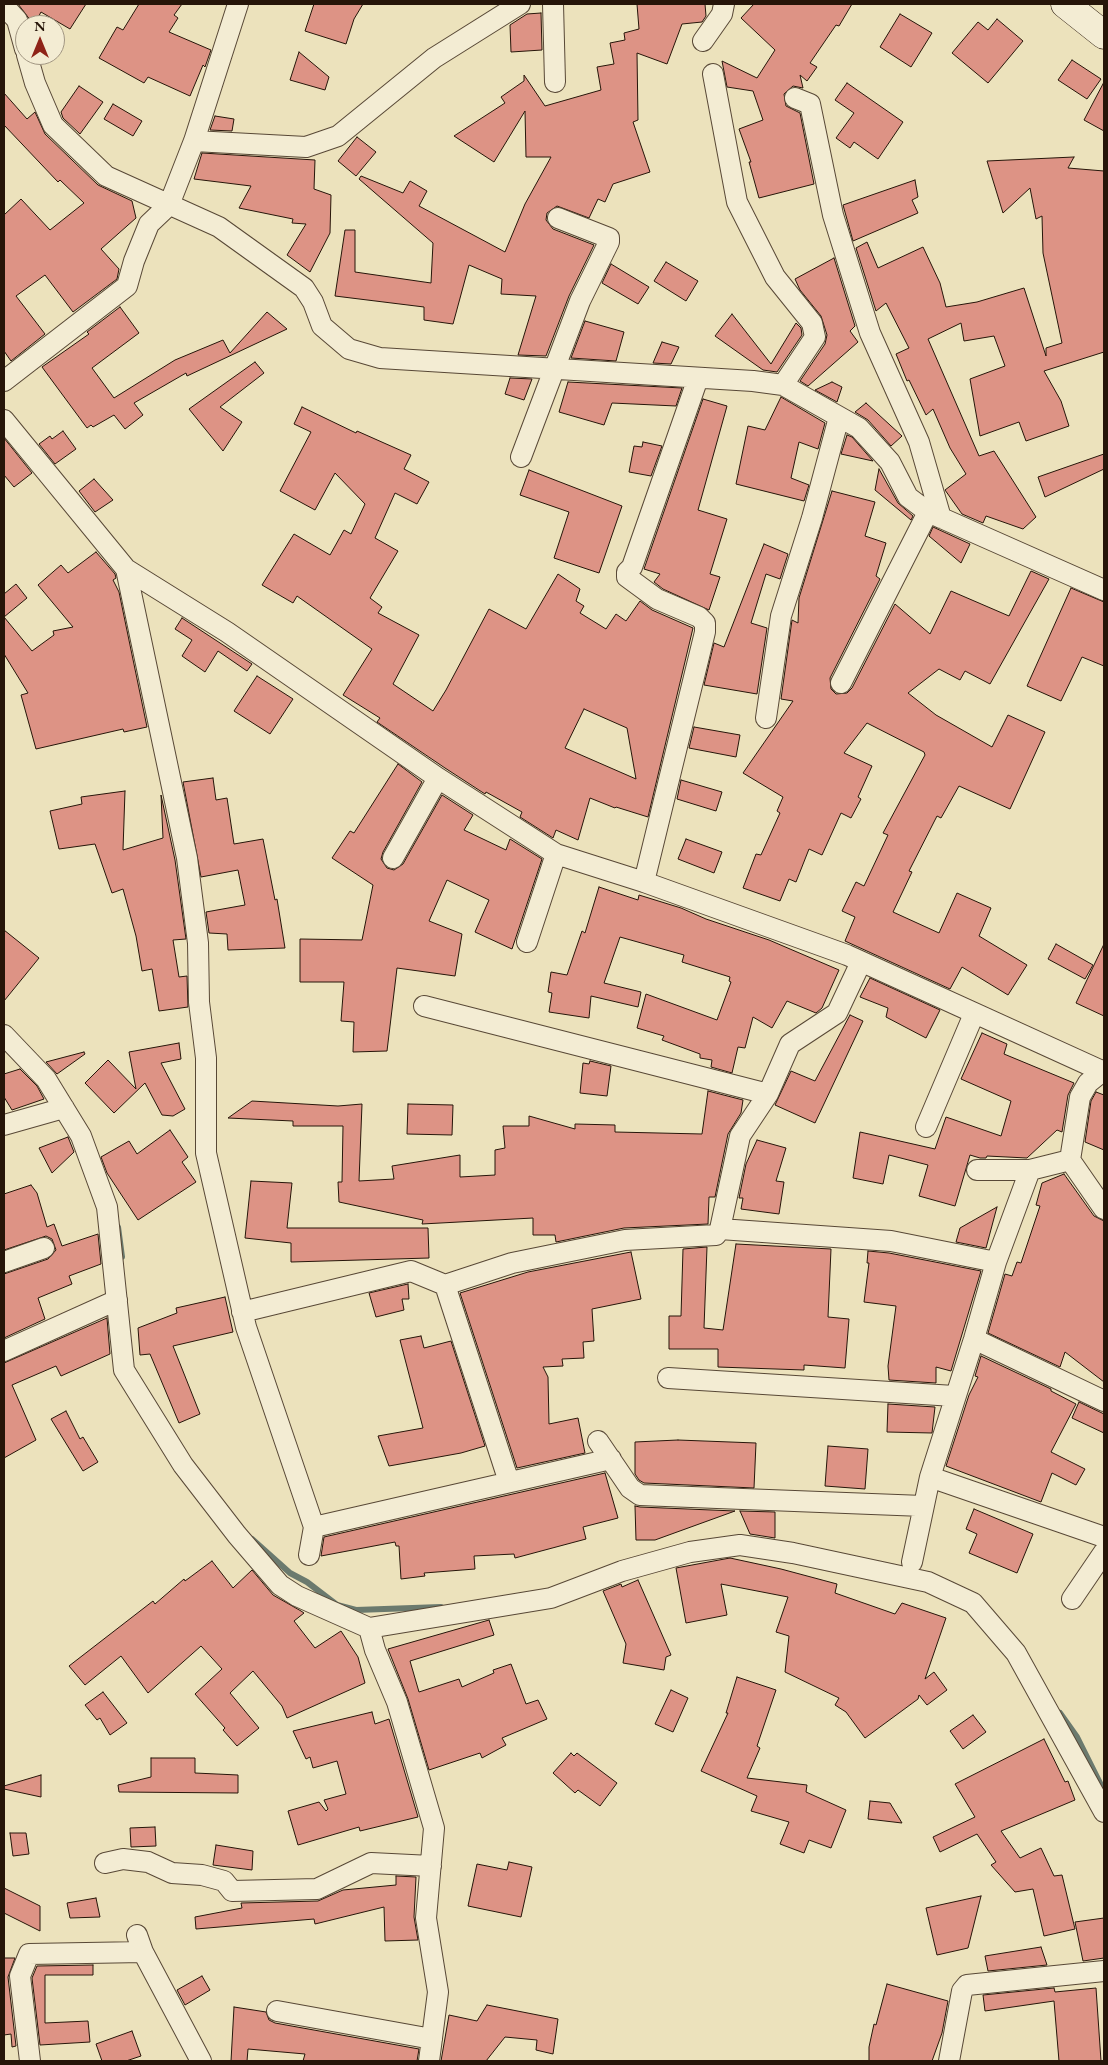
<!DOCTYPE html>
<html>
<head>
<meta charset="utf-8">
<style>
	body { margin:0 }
	#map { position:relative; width:1108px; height:2065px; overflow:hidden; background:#ece2bc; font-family:"EB Garamond",serif }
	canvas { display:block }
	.frame { position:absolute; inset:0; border:5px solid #261509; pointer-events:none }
	.north { position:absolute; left:15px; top:15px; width:50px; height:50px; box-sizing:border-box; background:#f3ecd3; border:1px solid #a19682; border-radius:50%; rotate:0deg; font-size:14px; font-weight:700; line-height:20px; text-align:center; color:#261509 }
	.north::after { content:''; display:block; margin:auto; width:18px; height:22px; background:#8f2418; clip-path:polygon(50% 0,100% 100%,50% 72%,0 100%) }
</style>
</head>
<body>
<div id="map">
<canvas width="1108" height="2065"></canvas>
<div class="frame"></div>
<div class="north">N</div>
</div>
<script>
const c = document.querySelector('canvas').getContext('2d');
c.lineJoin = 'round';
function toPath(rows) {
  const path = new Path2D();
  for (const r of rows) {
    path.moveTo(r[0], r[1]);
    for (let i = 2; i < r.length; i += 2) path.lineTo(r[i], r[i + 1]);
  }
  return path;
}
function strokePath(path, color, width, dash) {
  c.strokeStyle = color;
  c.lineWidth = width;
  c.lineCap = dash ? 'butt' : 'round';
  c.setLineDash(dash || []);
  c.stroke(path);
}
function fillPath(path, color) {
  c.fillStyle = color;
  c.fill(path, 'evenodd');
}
const stream = toPath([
	[118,1227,122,1257],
	[252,1539,290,1573,307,1582,337,1605,356,1610,441,1607],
	[1060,1713,1077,1737,1104,1791]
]);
const building = toPath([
	[18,4,86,4,70,29,41,12,34,25,18,4],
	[139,4,182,4,174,15,178,18,169,32,211,50,205,67,203,65,190,96,148,77,144,83,99,58,117,27,123,30,139,4],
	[314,4,363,4,354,19,346,44,305,31,314,4],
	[637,4,705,4,706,16,702,22,682,24,667,64,637,53,638,120,633,122,650,172,613,184,605,202,598,199,589,218,557,206,547,213,546,220,553,229,594,245,569,296,546,356,518,355,536,296,501,294,502,279,469,265,453,324,424,320,424,307,335,296,345,230,355,230,355,272,431,283,433,243,359,179,361,176,403,193,410,181,427,191,419,206,505,252,525,204,551,157,526,157,525,111,494,162,454,136,505,103,501,97,524,81,524,75,545,106,601,90,597,67,614,64,610,43,625,40,624,33,639,29,637,4],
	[754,4,852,4,839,26,836,25,810,63,817,67,807,81,800,75,803,88,793,86,784,94,786,106,800,113,814,184,759,198,749,162,751,162,739,129,763,120,753,91,727,87,722,61,757,78,775,50,741,18,754,4],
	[541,13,542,50,511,52,510,25,527,14,541,13],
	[900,14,932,33,911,67,880,47,900,14],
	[997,19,1023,41,988,83,952,53,978,22,988,30,997,19],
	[299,52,329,77,325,90,290,80,299,52],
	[1072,60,1101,79,1087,99,1058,80,1072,60],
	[1104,82,1104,131,1084,120,1104,82],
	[847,83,903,122,878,159,854,142,850,148,836,138,854,113,835,100,847,83],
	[79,86,103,102,80,134,63,118,61,112,79,86],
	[4,93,27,119,35,112,45,134,98,185,132,201,136,218,101,249,119,269,117,279,73,312,45,275,16,296,45,334,11,361,4,351,4,215,21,199,50,230,84,203,60,180,58,182,4,125,4,93],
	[113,104,142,121,133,136,104,119,113,104],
	[215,116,234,119,232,131,210,130,215,116],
	[357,137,376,152,356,176,338,161,357,137],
	[202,153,315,160,314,189,331,195,330,233,310,272,287,255,306,224,292,223,293,219,239,208,251,186,194,179,202,153],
	[1074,157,1068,168,1104,171,1104,352,1044,371,1061,401,1069,426,1026,441,1019,422,980,436,970,379,1005,366,994,336,964,341,961,323,928,339,979,456,994,451,1036,517,1023,529,986,516,983,523,962,514,945,490,966,474,950,448,933,409,926,415,909,380,907,381,896,354,909,348,886,303,876,311,856,248,867,242,878,268,923,247,940,283,946,307,977,302,1024,288,1046,356,1046,348,1062,343,1043,253,1042,216,1036,219,1030,188,1003,213,987,161,1074,157],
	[915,180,918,197,912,200,918,213,853,241,843,205,915,180],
	[834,258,855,326,850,331,858,342,808,386,800,381,825,344,827,335,821,316,800,290,795,279,834,258],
	[666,262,698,281,686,301,654,281,666,262],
	[611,264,649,287,638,304,602,283,611,264],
	[120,307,139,333,92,368,114,398,175,360,223,340,230,353,267,312,287,329,187,376,186,373,134,403,143,415,125,429,114,415,93,427,91,425,87,428,42,367,89,334,87,332,120,307],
	[732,314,771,364,796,323,801,328,802,335,777,372,763,370,715,336,732,314],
	[585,321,624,332,616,361,571,358,585,321],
	[662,342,679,347,671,364,653,363,662,342],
	[255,362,264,373,220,407,242,422,223,451,189,409,255,362],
	[510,378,532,379,524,400,505,394,510,378],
	[568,382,682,388,676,406,612,403,604,425,559,412,568,382],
	[832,382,842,387,837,402,815,390,832,382],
	[781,397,825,423,818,449,799,442,791,478,809,485,804,501,736,484,748,426,765,430,781,397],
	[703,399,727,406,698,510,727,519,710,574,720,577,709,610,663,589,654,582,660,574,644,569,703,399],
	[866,403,902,436,891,446,868,420,855,412,866,403],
	[302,407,356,433,357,431,411,455,404,469,429,482,417,504,395,493,375,538,398,551,370,598,382,607,378,613,419,635,393,684,433,711,446,690,489,609,526,629,558,574,580,589,576,601,584,606,580,613,606,629,616,614,626,621,640,601,652,610,693,628,648,817,616,807,615,808,590,798,578,840,556,830,553,838,520,817,522,812,486,792,485,794,445,768,377,722,380,718,343,695,372,649,297,596,293,603,262,585,294,534,330,555,344,530,351,534,365,504,335,473,315,510,280,491,311,432,294,424,302,407],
	[584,709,627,728,636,779,565,748,584,709],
	[63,431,76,449,55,464,39,444,50,436,52,439,63,431],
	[847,435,852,437,873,461,841,454,847,435],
	[4,438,32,473,14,487,4,475,4,438],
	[643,442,662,446,651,476,629,472,634,446,642,447,643,442],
	[1104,454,1104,469,1045,497,1038,477,1104,454],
	[879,469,898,503,913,516,911,520,875,490,879,469],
	[529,470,622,506,599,573,554,558,569,512,520,495,529,470],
	[94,479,113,500,95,512,79,491,94,479],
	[832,491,875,502,865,536,886,543,876,576,880,579,830,678,831,689,836,694,847,693,852,688,895,604,930,634,951,591,1009,616,1031,571,1049,579,990,684,965,671,960,680,939,669,908,693,936,715,992,747,1008,715,1045,732,1010,809,959,786,941,818,937,816,909,871,912,872,893,912,939,933,957,893,991,908,979,936,1027,965,1008,995,962,967,950,989,845,941,855,917,842,911,856,882,864,886,888,835,883,833,925,755,924,752,867,723,844,753,872,766,858,797,861,799,851,818,841,813,822,855,809,849,796,882,789,879,780,901,743,888,756,854,761,855,780,813,777,811,783,797,743,773,793,701,781,699,792,620,798,623,799,598,832,491],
	[933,527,970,544,961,563,929,536,933,527],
	[764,544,788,554,780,579,766,574,751,623,767,628,757,694,704,685,714,643,724,647,764,544],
	[96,552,115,574,116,578,113,580,119,592,147,727,124,732,123,729,36,749,21,695,28,693,4,654,4,594,16,584,27,598,4,617,32,651,54,635,53,631,73,627,38,585,61,565,68,573,96,552],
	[1071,588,1104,602,1104,666,1082,657,1061,701,1027,686,1071,588],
	[182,618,252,664,247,671,218,651,205,672,182,656,192,640,175,629,182,618],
	[257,676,293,699,270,734,234,711,257,676],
	[694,727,740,735,736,757,689,748,694,727],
	[398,764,422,782,383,852,381,859,387,868,394,870,403,864,442,795,473,815,464,830,506,850,510,839,542,859,512,949,475,932,489,900,447,880,429,921,462,934,455,976,397,968,387,1051,353,1052,354,1022,341,1021,344,982,300,982,300,939,362,940,373,885,332,858,350,831,354,833,398,764],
	[213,778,216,800,227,798,234,844,263,839,275,900,277,899,285,948,228,950,227,934,209,933,206,912,245,905,238,870,201,877,183,782,213,778],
	[681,780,722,792,716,811,677,799,681,780],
	[125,791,123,850,163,838,161,795,175,860,186,939,173,940,179,977,187,976,188,1007,159,1011,152,969,142,971,136,936,123,889,112,893,95,844,59,849,50,811,82,804,81,797,125,791],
	[686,839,722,852,714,873,678,859,686,839],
	[599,887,638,900,639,895,681,908,706,919,769,940,839,970,822,1008,816,1013,787,1001,772,1028,753,1017,745,1048,738,1047,732,1073,711,1067,712,1060,700,1058,700,1054,662,1040,664,1036,637,1028,646,994,717,1020,731,982,729,981,730,977,682,962,684,955,620,937,604,983,641,992,638,1007,591,996,589,1018,549,1012,552,993,548,992,551,972,567,975,582,931,585,933,599,887],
	[4,930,39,958,4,1001,4,930],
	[1056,944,1093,965,1085,979,1048,959,1056,944],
	[1104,944,1104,1016,1076,1003,1104,944],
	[870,978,940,1010,926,1038,886,1017,888,1008,860,997,870,978],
	[850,1015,863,1021,815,1123,775,1105,791,1071,815,1081,850,1015],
	[982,1033,1007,1044,1004,1054,1074,1083,1068,1095,1062,1132,1057,1130,1027,1158,987,1156,986,1158,980,1158,970,1155,955,1206,919,1196,928,1165,889,1155,883,1184,853,1178,860,1132,935,1149,946,1117,1001,1136,1011,1101,961,1079,982,1033],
	[179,1043,181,1059,161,1063,185,1109,173,1116,162,1115,145,1083,114,1113,85,1083,108,1060,136,1089,129,1052,179,1043],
	[84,1052,85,1054,57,1074,46,1062,84,1052],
	[590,1061,611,1066,607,1096,580,1093,583,1063,589,1064,590,1061],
	[20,1069,37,1086,44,1099,12,1110,4,1097,4,1074,20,1069],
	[708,1091,743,1100,741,1113,728,1134,715,1197,709,1197,708,1224,624,1228,556,1242,555,1235,533,1235,533,1218,422,1224,423,1220,339,1202,338,1182,342,1182,343,1126,293,1126,293,1121,228,1118,252,1101,338,1106,362,1104,359,1181,394,1179,392,1166,460,1155,460,1177,495,1175,495,1150,505,1148,503,1126,529,1126,529,1116,575,1129,575,1124,615,1125,615,1132,702,1134,708,1091],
	[1096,1092,1104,1095,1104,1150,1085,1142,1091,1101,1096,1092],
	[408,1104,453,1105,452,1135,407,1134,408,1104],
	[170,1130,188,1157,182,1162,196,1182,138,1220,107,1173,101,1157,129,1141,137,1154,170,1130],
	[68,1137,74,1152,52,1173,39,1148,68,1137],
	[757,1140,786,1148,776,1181,784,1182,779,1214,741,1209,743,1198,739,1198,746,1164,757,1140],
	[1064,1174,1094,1216,1104,1221,1104,1382,1065,1352,1060,1367,988,1333,1005,1274,1012,1276,1017,1262,1021,1263,1040,1206,1036,1205,1042,1183,1064,1174],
	[251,1181,292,1183,287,1228,428,1228,429,1258,291,1262,291,1243,245,1238,251,1181],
	[31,1185,37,1193,47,1227,54,1224,62,1246,98,1234,101,1264,69,1276,72,1284,38,1298,45,1319,4,1338,4,1274,48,1259,56,1250,52,1239,46,1236,4,1250,4,1194,31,1185],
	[997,1207,986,1248,956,1242,960,1228,997,1207],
	[736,1244,831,1249,828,1317,849,1319,845,1368,804,1365,804,1370,718,1367,718,1349,669,1349,669,1316,681,1316,683,1249,707,1247,704,1328,723,1330,736,1244],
	[868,1251,889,1253,981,1271,951,1371,936,1367,936,1383,889,1380,888,1366,896,1306,864,1302,869,1263,867,1263,868,1251],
	[631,1252,641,1299,592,1309,594,1341,583,1342,584,1358,562,1359,563,1366,543,1367,548,1377,549,1424,578,1418,585,1453,517,1468,460,1293,528,1272,631,1252],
	[408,1284,409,1299,402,1299,404,1310,376,1317,369,1293,408,1284],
	[225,1297,233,1332,173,1346,200,1414,179,1423,150,1354,140,1355,138,1328,177,1313,176,1308,225,1297],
	[107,1318,110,1354,61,1376,56,1366,12,1385,36,1440,4,1458,4,1363,107,1318],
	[421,1336,424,1348,451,1341,485,1446,461,1453,389,1466,378,1436,423,1428,400,1340,421,1336],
	[981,1356,1051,1389,1051,1391,1076,1404,1051,1452,1085,1469,1076,1485,1052,1473,1041,1502,946,1466,969,1395,978,1377,975,1376,981,1356],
	[1079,1402,1104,1414,1104,1433,1072,1418,1079,1402],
	[888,1404,935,1407,932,1433,887,1432,888,1404],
	[66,1411,80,1439,83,1437,98,1462,83,1471,51,1419,66,1411],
	[678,1440,756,1443,754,1488,644,1483,639,1480,635,1474,635,1442,678,1440],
	[828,1446,868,1449,865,1489,825,1486,828,1446],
	[605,1473,618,1518,583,1527,586,1539,515,1558,514,1554,474,1556,475,1569,424,1573,425,1576,401,1579,399,1546,396,1546,395,1542,321,1556,324,1537,605,1473],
	[635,1506,640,1507,735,1511,655,1540,636,1540,635,1506],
	[974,1509,1033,1534,1017,1573,969,1553,977,1534,966,1529,974,1509],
	[740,1511,775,1512,775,1538,750,1534,740,1511],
	[730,1558,781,1569,837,1584,835,1593,895,1614,902,1603,946,1618,925,1679,934,1672,947,1690,927,1705,919,1695,918,1699,865,1738,846,1712,835,1705,839,1698,785,1672,789,1636,776,1632,788,1597,721,1584,727,1615,686,1623,676,1568,730,1558],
	[212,1561,233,1588,252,1570,273,1595,301,1611,304,1613,294,1621,315,1648,341,1631,358,1657,365,1683,287,1718,282,1706,253,1671,230,1693,259,1728,237,1746,223,1730,225,1728,195,1694,222,1669,201,1646,148,1693,121,1656,85,1685,69,1666,153,1601,155,1604,184,1579,185,1581,212,1561],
	[638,1580,671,1655,666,1657,664,1670,623,1663,626,1644,603,1591,621,1584,622,1587,638,1580],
	[489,1620,494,1635,410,1661,419,1692,459,1679,462,1687,494,1673,493,1670,511,1664,526,1704,538,1700,547,1719,502,1738,506,1745,482,1758,480,1753,429,1770,408,1699,388,1649,489,1620],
	[737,1677,776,1690,757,1746,760,1748,747,1778,807,1785,806,1792,846,1810,831,1848,809,1840,804,1853,780,1844,789,1822,751,1811,757,1796,701,1771,728,1713,726,1713,737,1677],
	[671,1690,688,1698,673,1732,655,1724,671,1690],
	[103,1692,127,1723,110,1735,100,1718,97,1720,85,1705,103,1692],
	[372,1712,375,1724,389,1719,418,1817,360,1831,359,1827,298,1845,288,1811,319,1802,326,1811,328,1809,324,1800,346,1794,337,1761,313,1768,310,1757,306,1759,293,1731,372,1712],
	[973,1715,986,1732,963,1749,950,1731,973,1715],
	[1044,1739,1065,1782,1068,1781,1075,1800,1001,1831,1020,1858,1041,1848,1054,1876,1062,1875,1075,1929,1044,1936,1033,1889,1015,1892,991,1865,996,1862,977,1834,940,1852,933,1837,975,1817,955,1784,1044,1739],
	[571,1753,574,1756,577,1753,617,1783,600,1806,578,1790,575,1793,553,1773,571,1753],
	[151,1758,195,1758,195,1773,238,1775,238,1793,119,1792,118,1785,151,1777,151,1758],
	[41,1775,41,1797,4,1789,4,1786,41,1775],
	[870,1801,890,1803,902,1823,868,1819,870,1801],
	[155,1827,156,1846,131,1847,130,1828,155,1827],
	[10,1833,26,1833,29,1854,13,1856,10,1833],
	[216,1845,253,1851,252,1870,213,1865,216,1845],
	[509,1862,532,1867,521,1917,468,1906,477,1864,507,1870,509,1862],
	[396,1876,416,1877,414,1917,418,1940,385,1941,384,1907,315,1924,314,1919,196,1929,195,1917,242,1908,241,1903,318,1901,343,1890,396,1885,396,1876],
	[4,1888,40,1906,40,1931,4,1913,4,1888],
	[981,1896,968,1948,937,1955,926,1908,981,1896],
	[96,1898,100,1917,70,1918,67,1903,96,1898],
	[1104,1918,1104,1958,1083,1961,1075,1922,1104,1918],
	[1041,1947,1047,1965,988,1971,985,1956,1041,1947],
	[4,1958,15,1958,8,1977,16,2046,12,2047,11,2034,4,2035,4,1958],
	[93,1965,93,1975,45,1975,45,2023,88,2021,90,2042,40,2045,32,1978,37,1966,93,1965],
	[202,1976,210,1990,185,2005,177,1990,202,1976],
	[887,1984,948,2001,942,2033,932,2061,869,2061,869,2047,874,2024,876,2025,887,1984],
	[1054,1988,1055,1992,1096,1988,1101,2061,1059,2061,1054,2001,985,2011,983,1995,1054,1988],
	[487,2005,558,2019,553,2054,536,2050,537,2040,505,2037,486,2061,441,2061,449,2015,477,2021,487,2005],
	[234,2007,266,2012,269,2020,275,2023,419,2049,417,2061,303,2061,305,2054,248,2049,247,2061,231,2061,234,2007],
	[132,2031,141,2056,126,2061,102,2061,96,2044,132,2031]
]);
const street = toPath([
	[553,4,555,82],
	[4,6,17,20,25,49],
	[703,41,722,14,724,4],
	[27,55,35,83,53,125,106,176,219,227,304,288,313,302,322,326,349,349,380,358,753,381,783,385,859,428,890,462,908,497,928,512,1104,590],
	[713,74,737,202,775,277,812,323,815,337,783,385],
	[795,98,810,104,833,215,870,333,919,442,941,518],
	[194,141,306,147,338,136,434,58,520,4],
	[4,381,127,286,134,261,149,224,169,205,194,141,238,4],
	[4,420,126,569,227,632,438,778,556,854,644,882,847,955,1104,1072],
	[521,457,580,301,609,242,609,238,558,218],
	[126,569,187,858,198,943,199,1002,206,1058,206,1153,246,1327,314,1527,309,1555],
	[841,683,928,512],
	[766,718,781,616,812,518,839,417],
	[393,858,438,778],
	[644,882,705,632,705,623,699,617,657,599,627,577,627,572,632,567,698,378],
	[527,942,556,854],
	[424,1006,768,1094],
	[4,1035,46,1079,81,1136,107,1207,124,1370,183,1465,237,1535,280,1585,297,1596,369,1628,375,1650,397,1702,434,1828,426,1918,438,1992,429,2061],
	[1104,1070,1088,1083,1080,1097,1070,1160,1104,1209],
	[4,1125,64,1108],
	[926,1127,974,1014],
	[977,1170,1030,1170,1070,1160],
	[720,1229,891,1241,996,1262],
	[4,1262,44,1248],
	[445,1285,509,1482],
	[242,1312,411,1271,445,1285,512,1263,625,1240,716,1235,720,1229,740,1136,768,1094,790,1044,837,1013,861,962],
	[974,1339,1104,1401],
	[4,1351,117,1300],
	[668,1378,954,1396],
	[598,1441,630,1488,640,1495,923,1506],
	[930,1477,1104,1537],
	[314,1527,611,1459],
	[912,1562,930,1477,974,1339,996,1262,1030,1170],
	[1072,1599,1104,1552],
	[369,1628,551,1598,622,1571,690,1552,740,1545,793,1553,928,1582,973,1603,1016,1653,1104,1812],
	[105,1863,123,1859,148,1862,172,1873,202,1875,224,1881,232,1891,317,1889,371,1863,431,1866],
	[137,1935,143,1952,201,2061],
	[277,2011,432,2039],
	[30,2061,20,1976,29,1954,143,1952],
	[949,2061,962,1991,967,1985,1104,1971]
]);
const secondary = toPath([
	[1065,4,1104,35]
]);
strokePath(stream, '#6b7a6e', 6);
fillPath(building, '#dd9385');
strokePath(building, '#261509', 1);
strokePath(street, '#584836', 22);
strokePath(secondary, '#261509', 29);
strokePath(street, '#f3ecd3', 20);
strokePath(secondary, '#f3ecd3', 28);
</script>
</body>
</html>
